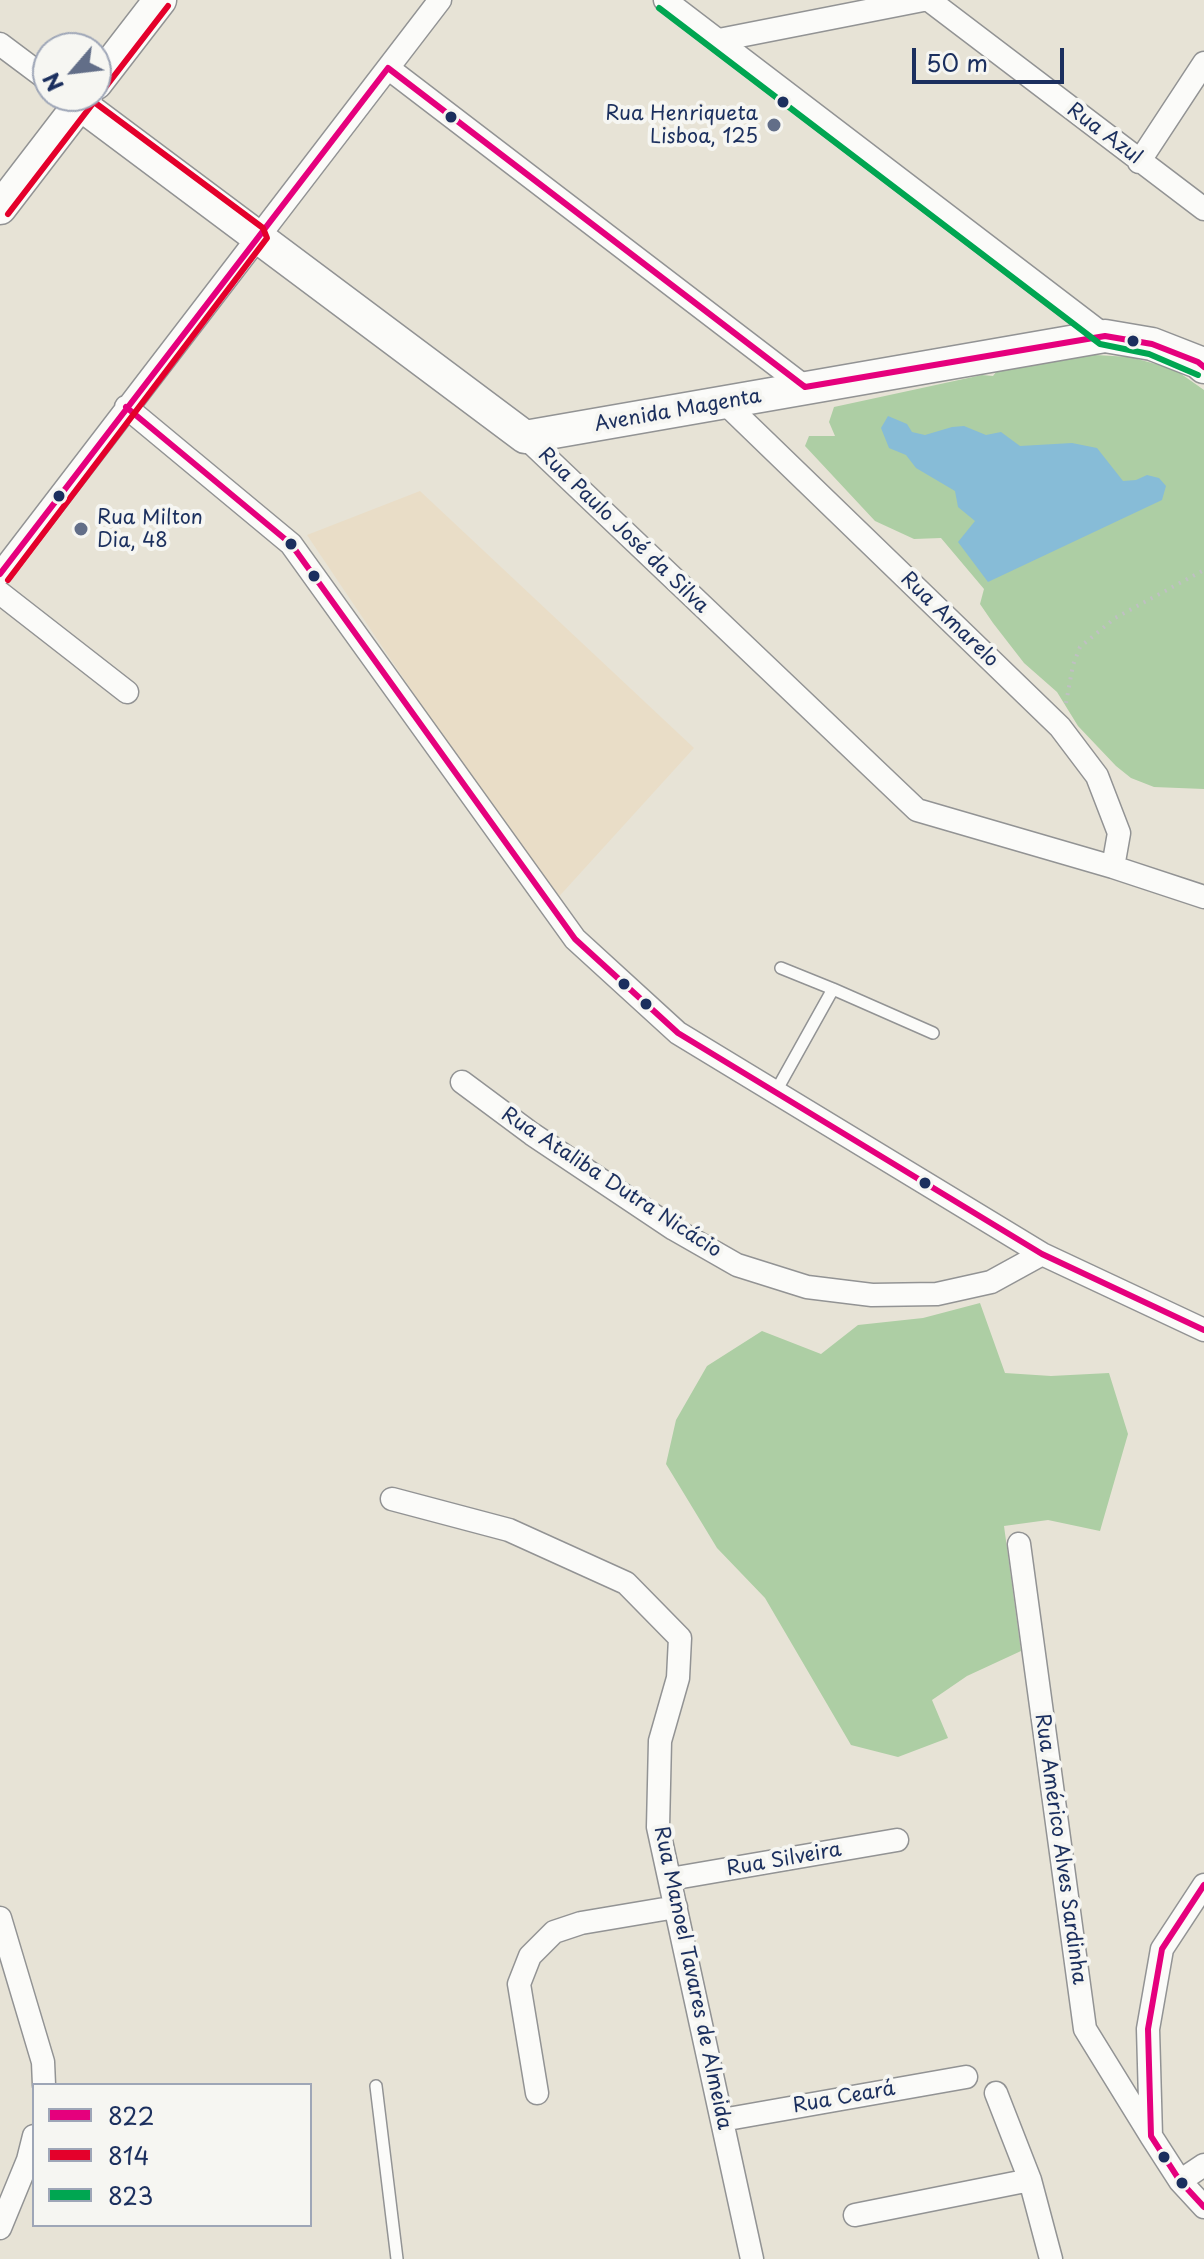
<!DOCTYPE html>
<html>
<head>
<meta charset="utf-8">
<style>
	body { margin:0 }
	#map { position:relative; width:1204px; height:2259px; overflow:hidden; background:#e7e3d6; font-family:"Playpen Sans",sans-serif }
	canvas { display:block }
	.legend { position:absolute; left:32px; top:2083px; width:280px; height:144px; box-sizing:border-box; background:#f6f6f2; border:2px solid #9ea6b7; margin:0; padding:10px 14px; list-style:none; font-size:24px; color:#1b2f5e }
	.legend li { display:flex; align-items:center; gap:16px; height:40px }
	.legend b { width:40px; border:2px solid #9ea6b7 }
	.north { position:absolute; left:32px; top:32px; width:80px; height:80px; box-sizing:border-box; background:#f6f6f2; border:2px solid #9ea6b7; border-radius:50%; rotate:242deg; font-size:22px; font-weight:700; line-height:32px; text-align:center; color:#1b2f5e }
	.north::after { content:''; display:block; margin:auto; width:28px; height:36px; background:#626e88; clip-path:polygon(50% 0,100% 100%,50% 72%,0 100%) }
	.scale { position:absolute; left:912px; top:48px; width:152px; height:36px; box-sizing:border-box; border:4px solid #1b2f5e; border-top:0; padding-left:10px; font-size:24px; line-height:28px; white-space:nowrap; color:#1b2f5e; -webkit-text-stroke:6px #f6f6f2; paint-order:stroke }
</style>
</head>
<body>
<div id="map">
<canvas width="1204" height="2259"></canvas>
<ul class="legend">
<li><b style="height:10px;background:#e5007d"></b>822</li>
<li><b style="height:10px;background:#e4002b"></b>814</li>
<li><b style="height:10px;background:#00a651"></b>823</li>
</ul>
<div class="north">N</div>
<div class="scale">50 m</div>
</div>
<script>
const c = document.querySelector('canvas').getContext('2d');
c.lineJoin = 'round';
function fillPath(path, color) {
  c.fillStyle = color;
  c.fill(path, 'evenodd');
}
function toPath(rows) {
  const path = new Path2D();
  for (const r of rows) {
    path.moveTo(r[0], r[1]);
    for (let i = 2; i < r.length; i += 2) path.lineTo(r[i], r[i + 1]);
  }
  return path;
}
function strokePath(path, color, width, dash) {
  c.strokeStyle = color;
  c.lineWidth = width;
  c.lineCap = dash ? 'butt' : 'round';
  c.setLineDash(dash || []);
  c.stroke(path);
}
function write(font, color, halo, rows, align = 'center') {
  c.font = font + ' "Playpen Sans",sans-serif';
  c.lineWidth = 8;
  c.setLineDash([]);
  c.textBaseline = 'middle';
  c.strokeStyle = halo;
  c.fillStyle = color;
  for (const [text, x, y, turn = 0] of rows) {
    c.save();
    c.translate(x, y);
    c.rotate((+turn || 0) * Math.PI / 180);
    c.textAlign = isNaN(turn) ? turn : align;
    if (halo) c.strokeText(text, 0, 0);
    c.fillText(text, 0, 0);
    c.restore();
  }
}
const built = toPath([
	[420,491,694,748,554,902,307,535]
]);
const forest = toPath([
	[1061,353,1130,357,1174,369,1204,390,1204,789,1154,787,1131,778,1116,766,1078,726,1057,692,1024,663,993,623,980,604,984,589,941,538,914,539,875,521,805,446,809,436,835,436,829,422,834,407,982,375,993,376,1003,363],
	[980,1303,1005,1373,1051,1376,1109,1373,1128,1434,1100,1531,1048,1520,1004,1526,1021,1651,967,1676,932,1700,948,1738,898,1757,851,1745,765,1598,717,1548,666,1464,676,1420,707,1366,762,1331,821,1354,858,1325,923,1318]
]);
const water = toPath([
	[888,416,907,424,912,432,925,435,952,427,964,426,986,435,1001,432,1020,446,1072,443,1097,448,1123,481,1136,480,1147,475,1159,478,1166,486,1162,500,988,582,958,542,975,521,958,507,955,491,916,468,906,455,889,448,881,428]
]);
const path = toPath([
	[1066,703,1073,665,1080,647,1115,618,1204,570]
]);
const lane = toPath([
	[781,968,833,989],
	[775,1093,833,989,933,1033],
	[376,2086,397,2259]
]);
const street = toPath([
	[665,0,1105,336],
	[929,0,1204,209],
	[719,40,923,0],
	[0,44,48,80],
	[388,68,805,387],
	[1139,162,1204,63],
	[725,403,1060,727,1097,776,1119,833,1113,867],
	[126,407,291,544,575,939,678,1033,1042,1254,1204,1330],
	[525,437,917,810,1113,867,1204,897],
	[0,574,440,0],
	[0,593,127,692],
	[462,1082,532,1134,674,1229,737,1265,807,1287,872,1295,937,1294,991,1282,1042,1254],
	[392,1499,509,1530,626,1583,680,1638,678,1678,660,1741,658,1827,752,2259],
	[1019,1544,1085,2029,1151,2136],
	[670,1879,897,1840],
	[1204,1885,1162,1949,1148,2029,1151,2136,1180,2181,1204,2207],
	[0,1918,43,2062,44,2085],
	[537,2093,519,1984,530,1956,554,1932,581,1923,676,1907],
	[996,2093,1030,2180,1051,2259],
	[722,2120,966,2077],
	[1180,2181,1204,2165],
	[855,2215,1030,2180],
	[0,2228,28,2160,34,2136]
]);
const secondary = toPath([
	[96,83,160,0],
	[80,104,525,437,1105,336,1152,344,1198,362,1204,367],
	[0,208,86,96]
]);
const bus1 = toPath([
	[126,407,291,544,575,939,678,1033,1042,1254,1204,1330],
	[0,574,388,68,805,387,1105,336,1152,344,1198,362,1204,367],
	[1204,1885,1162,1949,1148,2029,1151,2136,1180,2181,1204,2207]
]);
const bus2 = toPath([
	[104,89,168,6],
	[8,214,94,102],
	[8,580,267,238,263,228,86,96]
]);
const bus3 = toPath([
	[659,8,1100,344,1149,354,1198,375]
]);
const markers = [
	[783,102,7,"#1b2f5e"],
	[451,117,7,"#1b2f5e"],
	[774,125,8,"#626e88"],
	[1133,341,7,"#1b2f5e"],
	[59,496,7,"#1b2f5e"],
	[81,529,8,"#626e88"],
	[291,544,7,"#1b2f5e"],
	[314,576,7,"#1b2f5e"],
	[624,984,7,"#1b2f5e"],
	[646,1004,7,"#1b2f5e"],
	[925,1183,7,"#1b2f5e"],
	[1164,2157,7,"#1b2f5e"],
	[1182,2183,7,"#1b2f5e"]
];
const poiNames = [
	["Rua Henriqueta",758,114],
	["Lisboa, 125",758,137],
	["Rua Milton",97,518,"left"],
	["Dia, 48",97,541,"left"]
];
const streetNames = [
	["Rua Azul",1104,134,37],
	["Avenida Magenta",678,411,-10],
	["Rua Paulo José da Silva",623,531,44],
	["Rua Amarelo",949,620,44],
	["Rua Ataliba Dutra Nicácio",611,1183,33],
	["Rua Américo Alves Sardinha",1060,1849,82],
	["Rua Silveira",784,1860,-10],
	["Rua Manoel Tavares de Almeida",692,1978,78],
	["Rua Ceará",844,2098,-10]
];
fillPath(built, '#e9ddc7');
fillPath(forest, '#adcea4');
fillPath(water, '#87bcd7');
strokePath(lane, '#929394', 14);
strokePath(street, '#929394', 25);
strokePath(secondary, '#929394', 35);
strokePath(path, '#bfc0c2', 4, [2, 6]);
strokePath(lane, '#fbfbf9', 11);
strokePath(street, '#fbfbf9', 22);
strokePath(secondary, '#fbfbf9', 32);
strokePath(bus1, '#e5007d', 6);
strokePath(bus2, '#e4002b', 6);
strokePath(bus3, '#00a651', 6);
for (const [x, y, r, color] of markers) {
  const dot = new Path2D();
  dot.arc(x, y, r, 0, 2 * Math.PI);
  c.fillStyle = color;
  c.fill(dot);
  strokePath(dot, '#f6f6f2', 3);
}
write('20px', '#1b2f5e', '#f6f6f2', poiNames, 'right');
write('20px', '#1b2f5e', '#f6f6f2', streetNames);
</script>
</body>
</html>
